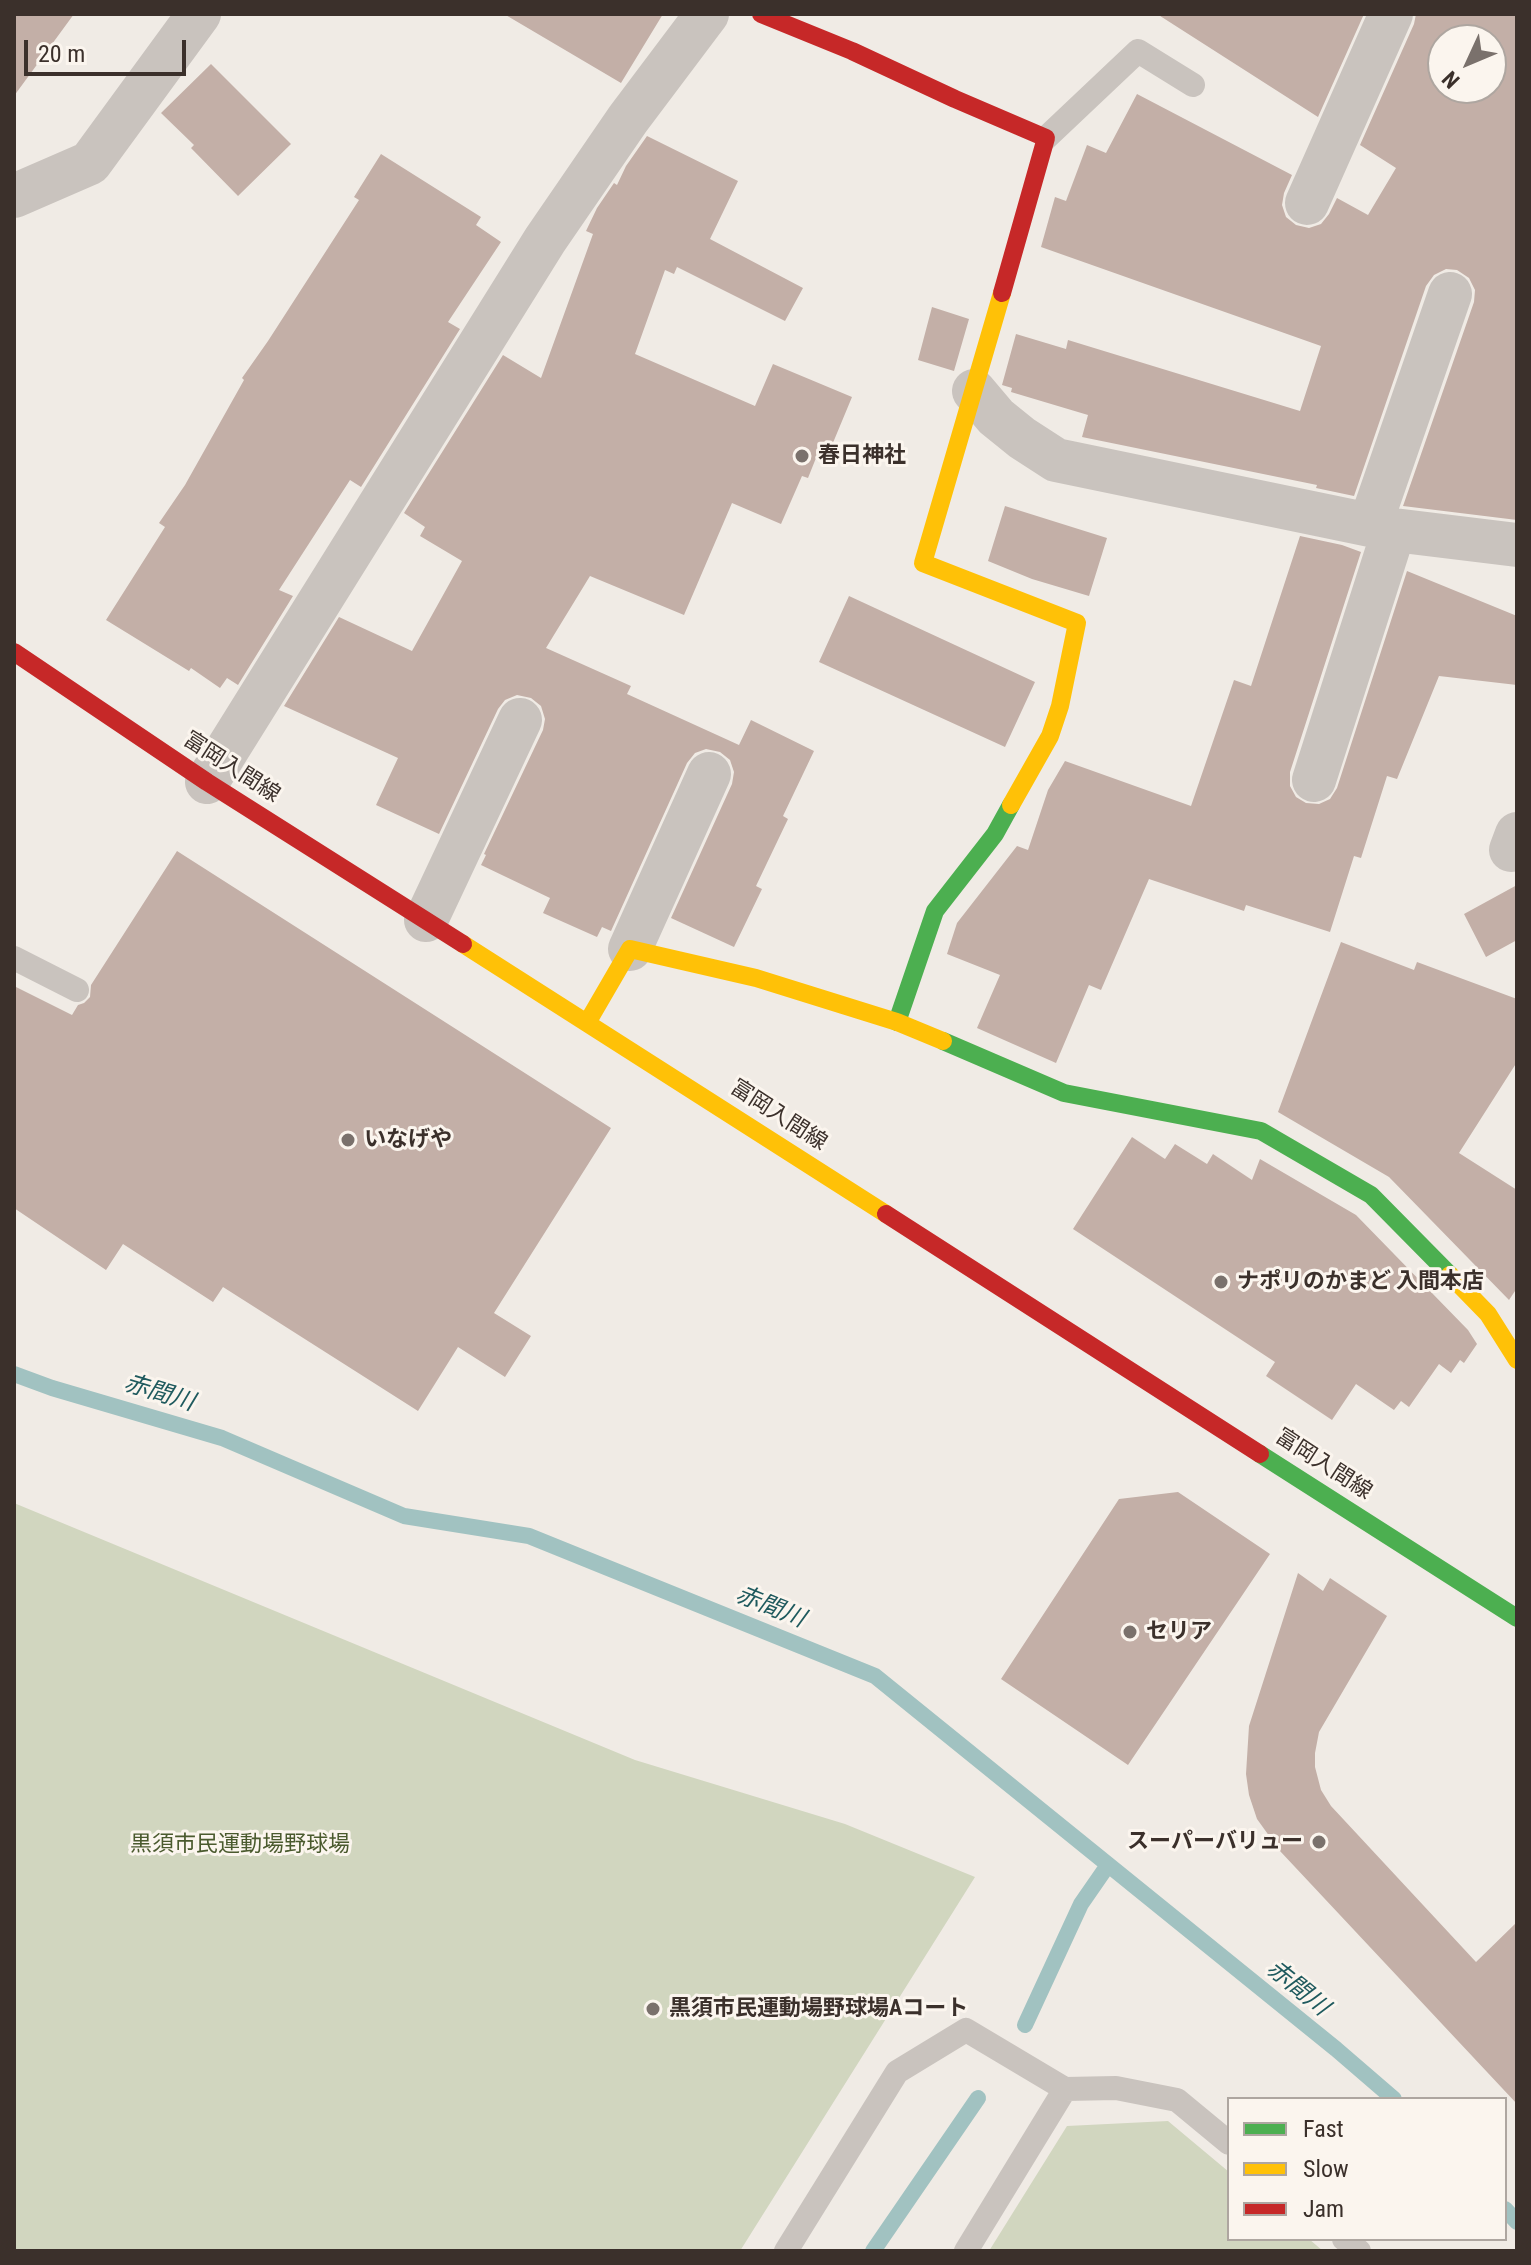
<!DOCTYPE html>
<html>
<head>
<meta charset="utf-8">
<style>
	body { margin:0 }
	#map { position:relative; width:1531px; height:2265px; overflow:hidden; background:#f0ebe5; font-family:"Roboto Condensed",sans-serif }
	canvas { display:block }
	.frame { position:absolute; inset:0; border:16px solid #3b302b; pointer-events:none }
	.legend { position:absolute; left:1227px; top:2097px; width:280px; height:144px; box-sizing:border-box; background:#fbf5ee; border:2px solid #aea6a0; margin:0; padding:10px 14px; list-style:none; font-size:24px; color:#3b302b }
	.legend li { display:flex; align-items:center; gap:16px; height:40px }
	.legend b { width:40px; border:2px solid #aea6a0 }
	.north { position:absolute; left:1427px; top:24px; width:80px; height:80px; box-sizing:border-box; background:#fbf5ee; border:2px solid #aea6a0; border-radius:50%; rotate:226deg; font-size:22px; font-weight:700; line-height:32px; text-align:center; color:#3b302b }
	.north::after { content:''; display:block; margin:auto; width:28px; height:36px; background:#7a716c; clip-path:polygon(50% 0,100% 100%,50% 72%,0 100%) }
	.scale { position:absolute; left:24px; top:40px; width:162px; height:36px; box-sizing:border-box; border:4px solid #3b302b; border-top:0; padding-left:10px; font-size:24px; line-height:28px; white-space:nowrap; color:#3b302b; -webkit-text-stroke:6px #fbf5ee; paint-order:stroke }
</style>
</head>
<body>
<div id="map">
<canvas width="1531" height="2265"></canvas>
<div class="frame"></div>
<ul class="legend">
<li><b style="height:10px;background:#4caf50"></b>Fast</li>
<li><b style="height:10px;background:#ffc107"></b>Slow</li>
<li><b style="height:10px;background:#c62828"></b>Jam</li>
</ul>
<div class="north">N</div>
<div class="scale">20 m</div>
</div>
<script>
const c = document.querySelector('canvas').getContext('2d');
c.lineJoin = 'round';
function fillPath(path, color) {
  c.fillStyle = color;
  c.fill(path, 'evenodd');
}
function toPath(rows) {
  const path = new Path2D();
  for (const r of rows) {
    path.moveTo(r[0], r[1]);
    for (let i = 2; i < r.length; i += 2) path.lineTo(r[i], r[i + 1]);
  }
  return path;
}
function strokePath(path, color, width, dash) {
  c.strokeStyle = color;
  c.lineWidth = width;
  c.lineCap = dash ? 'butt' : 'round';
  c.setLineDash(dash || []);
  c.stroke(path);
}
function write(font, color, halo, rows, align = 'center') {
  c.font = font + ' "Roboto Condensed","Noto Sans JP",sans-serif';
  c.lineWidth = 6;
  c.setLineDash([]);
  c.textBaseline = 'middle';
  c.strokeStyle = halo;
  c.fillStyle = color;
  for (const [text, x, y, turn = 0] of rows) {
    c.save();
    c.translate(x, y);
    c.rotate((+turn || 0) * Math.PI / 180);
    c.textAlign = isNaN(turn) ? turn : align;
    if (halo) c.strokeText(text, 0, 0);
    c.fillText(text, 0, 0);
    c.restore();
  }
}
const green = toPath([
	[14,1503,635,1760,845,1824,975,1877,740,2251,14,2251],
	[1168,2121,1229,2172,1229,2239,1309,2239,1323,2251,989,2251,1067,2126]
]);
const stream = toPath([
	[14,1374,52,1388,222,1438,404,1516,529,1536,875,1676,1336,2049,1394,2099],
	[1025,2025,1081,1904,1108,1865],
	[1505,2209,1517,2222],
	[873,2251,978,2098]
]);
const building = toPath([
	[14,14,74,14,14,96],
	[504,14,663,14,621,83],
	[1157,14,1364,14,1318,117],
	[1416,14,1517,14,1517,520,1403,506,1474,302,1475,290,1469,278,1457,270,1446,269,1434,275,1426,286,1354,496,1316,488,1317,485,1082,437,1088,415,1011,392,1012,388,1002,385,1016,334,1066,349,1068,340,1300,411,1321,346,1041,247,1055,197,1066,201,1087,145,1106,153,1137,94,1292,175,1284,193,1282,205,1286,217,1296,225,1309,228,1321,224,1329,214,1337,198,1368,215,1396,168,1360,145,1414,24],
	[1443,40,1491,40,1491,88,1443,88],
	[211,64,291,144,238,196,191,148,194,145,161,113],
	[647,136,738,181,710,239,803,288,785,321,677,267,674,274,665,270,635,354,755,406,773,364,852,397,825,462,816,458,808,478,802,476,781,524,732,503,684,615,590,576,546,648,631,686,627,694,739,745,751,720,814,751,783,816,788,819,756,886,762,889,734,947,671,918,732,784,734,772,730,760,720,752,706,749,695,753,687,763,611,931,602,927,597,937,543,913,550,898,481,865,486,855,484,854,543,730,545,719,541,706,531,698,517,695,505,700,498,709,439,834,376,805,398,758,284,706,339,617,412,651,462,561,420,536,425,527,404,513,503,355,541,378,593,234,586,231,597,208,614,183,617,185,626,166],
	[381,154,481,217,476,225,501,242,448,322,460,329,361,487,350,480,279,590,293,596,238,685,227,678,220,688,191,668,189,671,106,620,165,527,159,523,185,485,244,380,242,378,268,341,359,200,354,197],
	[932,307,969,319,954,371,918,360],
	[1005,506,1107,538,1089,596,1032,579,988,561],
	[1300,536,1342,545,1361,552,1290,772,1290,786,1296,797,1306,803,1319,804,1330,799,1337,788,1407,571,1517,616,1517,685,1439,676,1397,779,1387,776,1361,858,1354,856,1330,932,1246,905,1244,911,1149,879,1101,990,1089,985,1056,1063,977,1028,1000,975,947,954,957,923,1017,846,1028,850,1048,790,1065,761,1191,806,1234,680,1251,686],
	[849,596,1035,682,1005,747,819,662],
	[177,851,611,1128,494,1313,531,1336,505,1377,458,1347,418,1411,223,1287,213,1302,123,1244,106,1270,14,1208,14,986,72,1015,78,1005,84,1003,90,997,91,985],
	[1517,885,1517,940,1486,957,1464,914],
	[1341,942,1414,970,1417,962,1517,999,1517,1062,1459,1153,1517,1190,1517,1288,1509,1300,1389,1177,1278,1112],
	[1132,1137,1165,1159,1175,1144,1207,1164,1213,1154,1252,1180,1260,1159,1356,1215,1468,1330,1477,1344,1464,1363,1460,1360,1451,1373,1439,1364,1409,1407,1401,1401,1394,1410,1356,1384,1332,1420,1266,1376,1275,1362,1073,1229],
	[1178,1492,1270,1554,1128,1765,1001,1679,1119,1499],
	[1298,1573,1323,1591,1330,1578,1387,1616,1319,1732,1315,1753,1315,1767,1321,1790,1331,1806,1476,1962,1517,1922,1517,2104,1280,1851,1257,1819,1249,1795,1246,1774,1249,1726]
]);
const lane = toPath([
	[1046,138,1138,51,1193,85],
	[14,958,77,990],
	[1344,2239,1359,2251],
	[786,2251,897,2072,966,2030,1065,2089],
	[966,2251,1065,2089,1116,2088,1177,2100,1229,2143]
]);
const street = toPath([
	[14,196,90,163,199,14],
	[1307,203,1391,14],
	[974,391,996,417,1022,438,1056,460,1394,530,1517,545],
	[1370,525,1450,294],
	[1314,780,1394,530],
	[207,782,545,240,628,119,707,14],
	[1511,850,1517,834],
	[426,920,520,720],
	[630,949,709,774]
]);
const fast = toPath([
	[897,1022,935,911,995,834,1011,805],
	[943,1041,1064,1093,1261,1131,1371,1195,1450,1275],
	[1260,1454,1517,1618]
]);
const slow = toPath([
	[1002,293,923,563,1077,623,1060,706,1050,736,1011,805],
	[463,944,886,1214],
	[587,1023,630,949,756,978,897,1022,943,1041],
	[1450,1275,1488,1314,1517,1360]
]);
const jam = toPath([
	[761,14,852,51,955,99,1046,138,1002,293],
	[14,652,207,782,463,944],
	[886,1214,1260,1454]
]);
const markers = [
	[802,456,8,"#7a716c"],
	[348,1140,8,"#7a716c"],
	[1221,1282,8,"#7a716c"],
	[1130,1632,8,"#7a716c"],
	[1319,1842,8,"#7a716c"],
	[653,2009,8,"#7a716c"]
];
const poiNames = [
	["春日神社",818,456],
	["いなげや",364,1140],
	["ナポリのかまど 入間本店",1237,1282],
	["セリア",1146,1632],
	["スーパーバリュー",1303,1842,"right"],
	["黒須市民運動場野球場Aコート",669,2009]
];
const streetNames = [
	["富岡入間線",231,768,33],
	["富岡入間線",778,1116,33],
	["富岡入間線",1323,1465,33]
];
const parkNames = [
	["黒須市民運動場野球場",240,1845]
];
const waterNames = [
	["赤間川",159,1394,17],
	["赤間川",770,1608,22],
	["赤間川",1297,1989,39]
];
fillPath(green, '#d1d6bf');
strokePath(stream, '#a1c2c1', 16);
fillPath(building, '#c3afa7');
strokePath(lane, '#c9c3be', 24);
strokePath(street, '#c9c3be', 44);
strokePath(fast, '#4caf50', 18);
strokePath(slow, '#ffc107', 18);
strokePath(jam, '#c62828', 18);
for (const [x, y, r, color] of markers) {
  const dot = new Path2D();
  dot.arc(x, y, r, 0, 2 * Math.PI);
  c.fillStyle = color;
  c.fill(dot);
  strokePath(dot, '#fbf5ee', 3);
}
write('bold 22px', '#3b302b', '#fbf5ee', poiNames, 'left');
write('22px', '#3b302b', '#fbf5ee', streetNames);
write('22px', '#4a5a2e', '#fbf5ee', parkNames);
write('italic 24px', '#1f5a5e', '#fbf5ee', waterNames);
</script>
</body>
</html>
